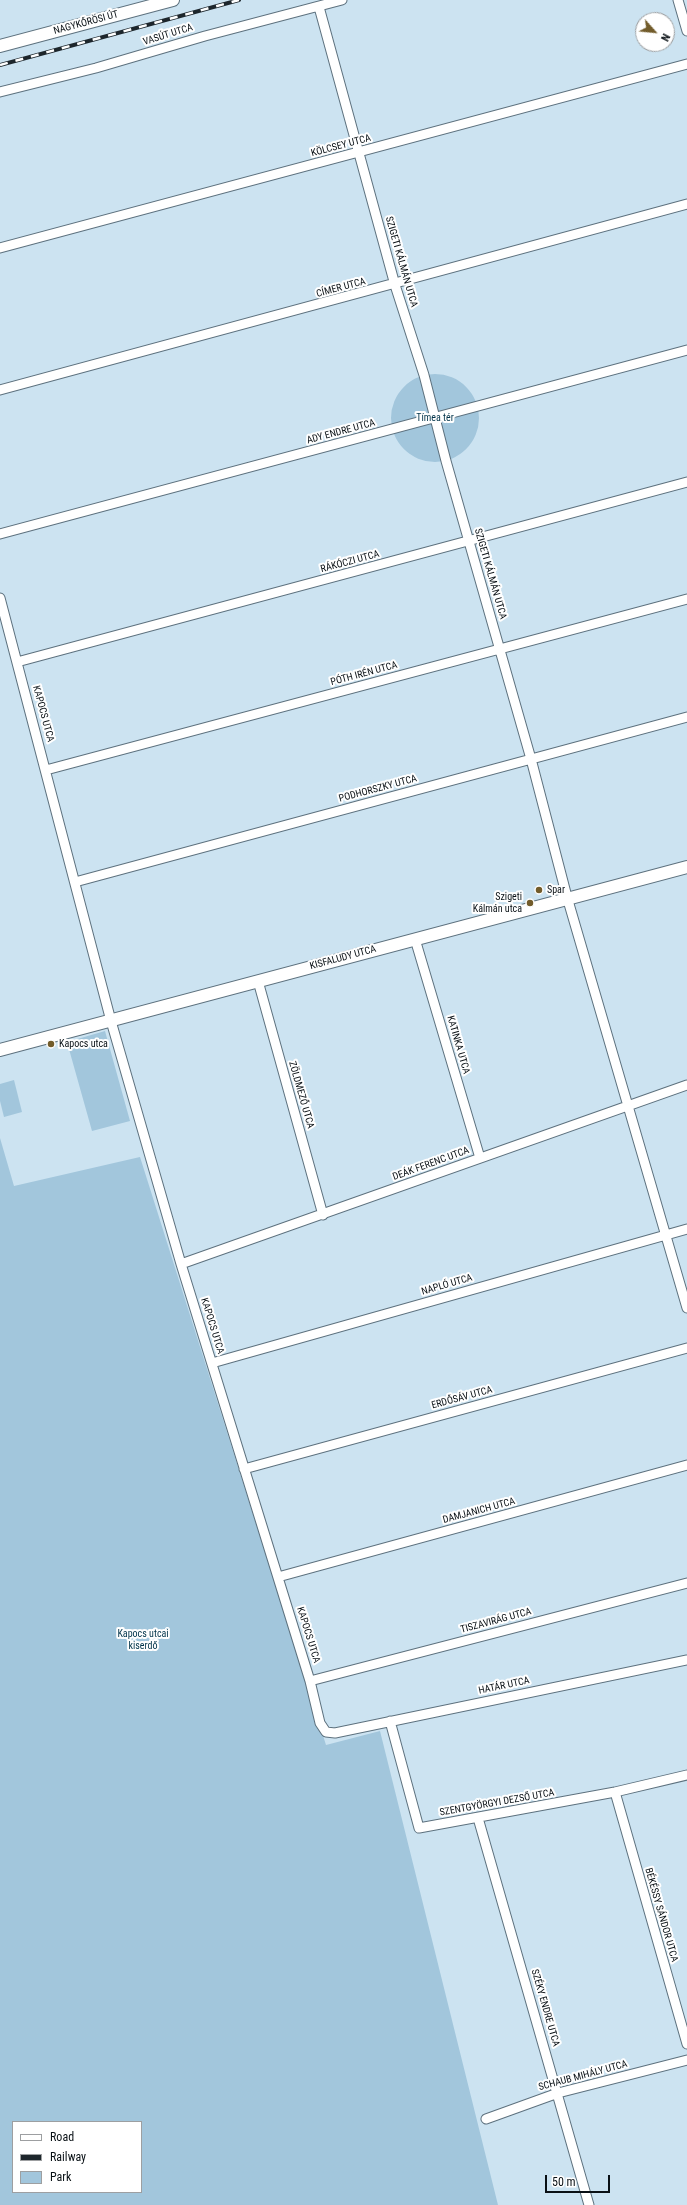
<!DOCTYPE html>
<html>
<head>
<meta charset="utf-8">
<style>
	body { margin:0 }
	#map { position:relative; width:687px; height:2205px; overflow:hidden; background:#cce3f1; font-family:"Roboto Condensed",sans-serif }
	canvas { display:block }
	.legend { position:absolute; left:12px; top:2121px; width:130px; height:72px; box-sizing:border-box; background:#fff; border:1px solid #9d9fa1; margin:0; padding:5px 7px; list-style:none; font-size:12px; color:#091015 }
	.legend li { display:flex; align-items:center; gap:8px; height:20px }
	.legend b { width:20px; border:1px solid #9d9fa1 }
	.north { position:absolute; left:635px; top:12px; width:40px; height:40px; box-sizing:border-box; background:#fff; border:1px solid #9d9fa1; border-radius:50%; rotate:117deg; font-size:11px; font-weight:700; line-height:16px; text-align:center; color:#091015 }
	.north::after { content:''; display:block; margin:auto; width:14px; height:18px; background:#725c2b; clip-path:polygon(50% 0,100% 100%,50% 72%,0 100%) }
	.scale { position:absolute; left:545px; top:2175px; width:65px; height:18px; box-sizing:border-box; border:2px solid #091015; border-top:0; padding-left:5px; font-size:12px; line-height:14px; white-space:nowrap; color:#091015; -webkit-text-stroke:3px #fff; paint-order:stroke }
</style>
</head>
<body>
<div id="map">
<canvas width="687" height="2205"></canvas>
<ul class="legend">
<li><b style="height:5px;background:#fff"></b>Road</li>
<li><b style="height:5px;background:#1d262c"></b>Railway</li>
<li><b style="height:11px;background:#a2c6dc"></b>Park</li>
</ul>
<div class="north">N</div>
<div class="scale">50 m</div>
</div>
<script>
const c = document.querySelector('canvas').getContext('2d');
c.lineJoin = 'round';
function fillPath(path, color) {
  c.fillStyle = color;
  c.fill(path, 'evenodd');
}
function toPath(rows) {
  const path = new Path2D();
  for (const r of rows) {
    if (r.length === 3) {
      path.moveTo(r[0] + r[2], r[1]);
      path.arc(r[0], r[1], r[2], 0, 2 * Math.PI);
      continue;
    }
    path.moveTo(r[0], r[1]);
    for (let i = 2; i < r.length; i += 2) path.lineTo(r[i], r[i + 1]);
  }
  return path;
}
function strokePath(path, color, width, dash) {
  c.strokeStyle = color;
  c.lineWidth = width;
  c.lineCap = dash ? 'butt' : 'round';
  c.setLineDash(dash || []);
  c.stroke(path);
}
function write(font, color, halo, rows, align = 'center') {
  c.font = font + ' "Roboto Condensed",sans-serif';
  c.lineWidth = 4;
  c.setLineDash([]);
  c.textBaseline = 'middle';
  c.strokeStyle = halo;
  c.fillStyle = color;
  for (const [text, x, y, turn = 0] of rows) {
    c.save();
    c.translate(x, y);
    c.rotate((+turn || 0) * Math.PI / 180);
    c.textAlign = isNaN(turn) ? turn : align;
    if (halo) c.strokeText(text, 0, 0);
    c.fillText(text, 0, 0);
    c.restore();
  }
}
const green = toPath([
	[435,418,44],
	[105,1031,130,1121,92,1131,67,1042],
	[14,1080,22,1112,4,1117,0,1101,0,1084],
	[0,1138,14,1186,140,1157,326,1745,380,1731,498,2205,0,2205],
	[13,2122,141,2122,141,2192,13,2192]
]);
const street = toPath([
	[678,0,687,31],
	[319,7,395,285,424,375,446,461,531,759,567,897,687,1308],
	[0,92,96,68,205,36,342,0],
	[0,248,687,64],
	[0,390,687,204],
	[0,534,687,350],
	[0,598,111,1021,181,1264,310,1681,320,1723,326,1732,335,1733,687,1660],
	[17,662,687,482],
	[46,770,687,599],
	[75,882,687,717],
	[415,939,480,1158],
	[258,981,323,1215],
	[181,1264,687,1085],
	[212,1363,687,1229],
	[244,1469,687,1348],
	[278,1577,687,1465],
	[310,1681,687,1583],
	[390,1721,419,1828,615,1792,687,1775],
	[615,1792,687,2044],
	[478,1818,589,2205],
	[486,2119,558,2093,687,2060]
]);
const secondary = toPath([
	[0,46,173,0],
	[0,1050,687,867]
]);
const rail = toPath([
	[0,65,239,0]
]);
const markers = [
	[539,890,4,"#725c2b"],
	[530,903,4,"#725c2b"],
	[51,1044,4,"#725c2b"]
];
const streetNames = [
	["NAGYKŐRÖSI ÚT",86,23,-15],
	["VASÚT UTCA",168,35,-17],
	["KÖLCSEY UTCA",341,146,-15],
	["SZIGETI KÁLMÁN UTCA",401,262,74],
	["CÍMER UTCA",341,288,-15],
	["ADY ENDRE UTCA",341,432,-15],
	["RÁKÓCZI UTCA",350,562,-15],
	["SZIGETI KÁLMÁN UTCA",490,574,74],
	["PÓTH IRÉN UTCA",364,674,-15],
	["KAPOCS UTCA",43,714,75],
	["PODHORSZKY UTCA",378,789,-15],
	["KISFALUDY UTCA",343,958,-15],
	["KATINKA UTCA",458,1045,74],
	["ZÖLDMEZŐ UTCA",301,1095,74],
	["DEÁK FERENC UTCA",431,1164,-20],
	["NAPLÓ UTCA",447,1285,-16],
	["KAPOCS UTCA",212,1326,73],
	["ERDŐSÁV UTCA",462,1398,-15],
	["DAMJANICH UTCA",479,1511,-15],
	["TISZAVIRÁG UTCA",496,1621,-15],
	["KAPOCS UTCA",308,1635,73],
	["HATÁR UTCA",504,1686,-12],
	["SZENTGYÖRGYI DEZSŐ UTCA",497,1803,-10],
	["BÉKÉSSY SÁNDOR UTCA",661,1915,74],
	["SZÉKY ENDRE UTCA",545,2008,74],
	["SCHAUB MIHÁLY UTCA",583,2076,-15]
];
const parkNames = [
	["Tímea tér",435,418],
	["Kapocs utcai",143,1634],
	["kiserdő",143,1646]
];
const poiNames = [
	["Spar",547,890],
	["Szigeti",522,897,"right"],
	["Kálmán utca",522,909,"right"],
	["Kapocs utca",59,1044]
];
fillPath(green, '#a2c6dc');
strokePath(street, '#5d717e', 11);
strokePath(secondary, '#5d717e', 14);
strokePath(street, '#fff', 9);
strokePath(secondary, '#fff', 12);
strokePath(rail, '#1d262c', 4);
strokePath(rail, '#fff', 2.5, [8]);
for (const [x, y, r, color] of markers) {
  const dot = new Path2D();
  dot.arc(x, y, r, 0, 2 * Math.PI);
  c.fillStyle = color;
  c.fill(dot);
  strokePath(dot, '#fff', 1.5);
}
write('10px', '#091015', '#fff', streetNames);
write('10px', '#013349', '#fff', parkNames);
write('10px', '#091015', '#fff', poiNames, 'left');
</script>
</body>
</html>
